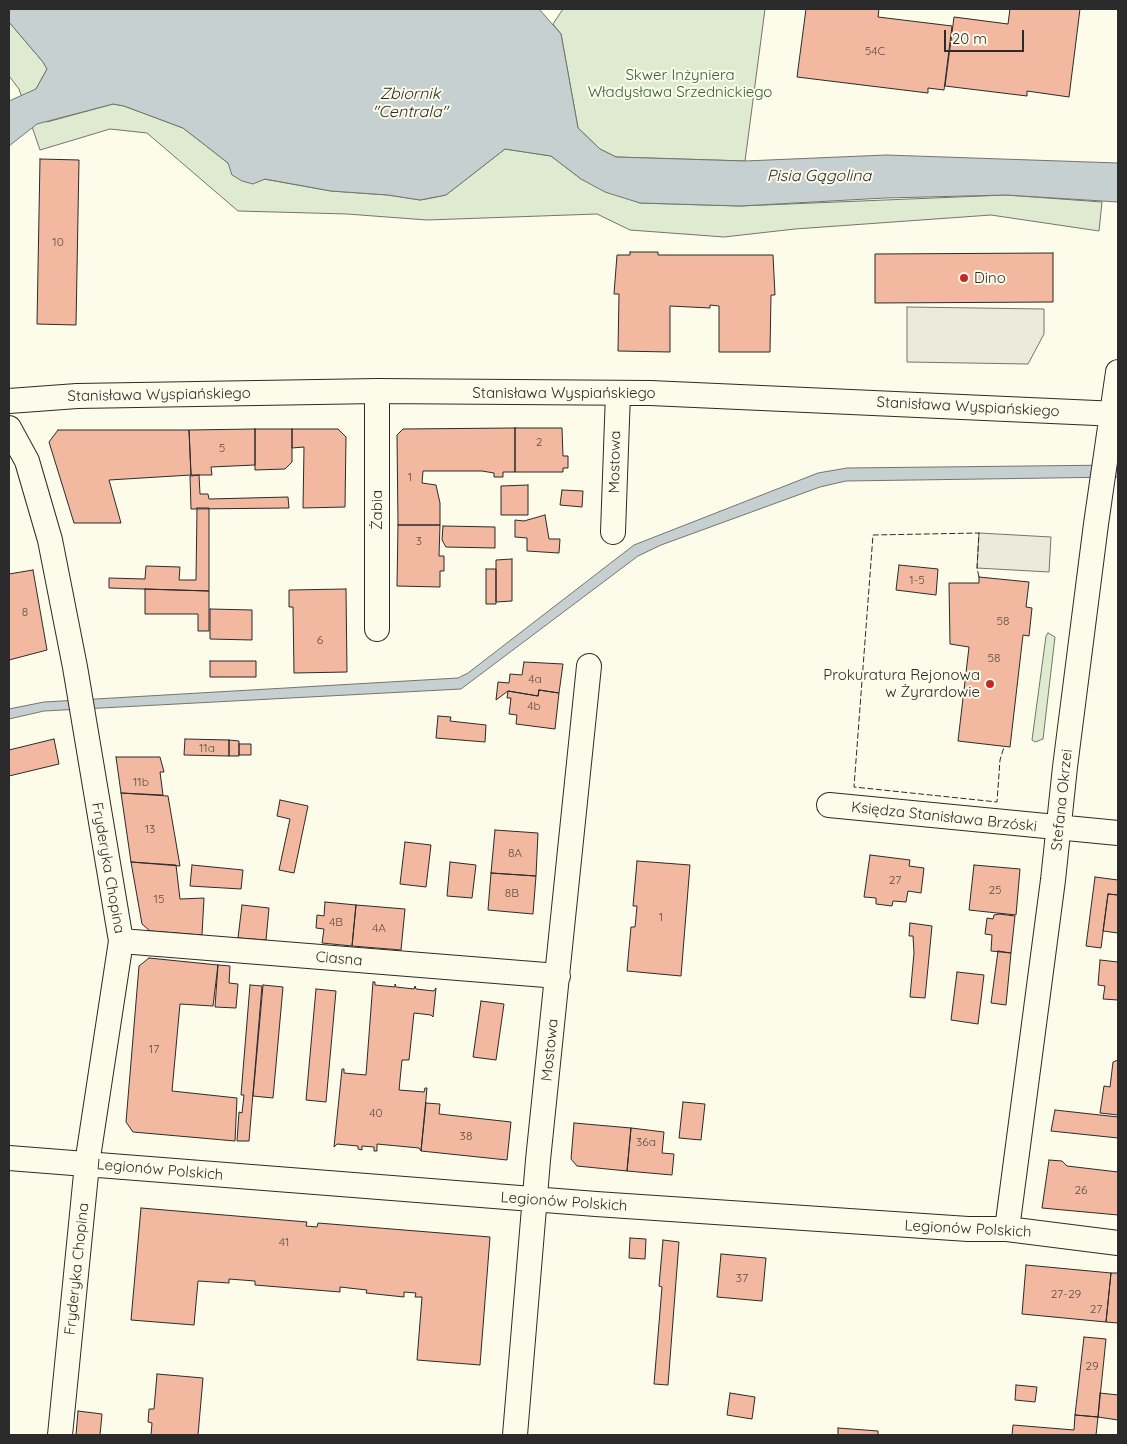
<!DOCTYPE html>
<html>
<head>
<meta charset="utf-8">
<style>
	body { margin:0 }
	#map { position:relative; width:1127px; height:1444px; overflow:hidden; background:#fdfbea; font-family:Quicksand,sans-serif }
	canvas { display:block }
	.frame { position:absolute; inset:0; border:10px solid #2b2b2b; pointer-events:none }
	.scale { position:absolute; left:944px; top:30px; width:80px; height:22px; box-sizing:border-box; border:2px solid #2b2b2b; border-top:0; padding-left:6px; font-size:15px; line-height:18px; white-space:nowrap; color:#2b2b2b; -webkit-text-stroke:4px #fdfbea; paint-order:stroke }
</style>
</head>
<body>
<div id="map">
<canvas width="1127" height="1444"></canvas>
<div class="frame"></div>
<div class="scale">20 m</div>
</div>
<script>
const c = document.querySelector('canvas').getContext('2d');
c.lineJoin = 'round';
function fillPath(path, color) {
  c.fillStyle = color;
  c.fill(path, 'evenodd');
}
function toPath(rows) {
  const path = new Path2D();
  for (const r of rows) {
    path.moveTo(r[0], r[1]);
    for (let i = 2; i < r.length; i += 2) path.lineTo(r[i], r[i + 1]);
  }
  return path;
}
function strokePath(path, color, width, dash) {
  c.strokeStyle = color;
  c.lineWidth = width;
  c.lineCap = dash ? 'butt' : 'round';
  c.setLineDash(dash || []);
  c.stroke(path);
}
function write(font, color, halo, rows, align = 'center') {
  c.font = font + ' Quicksand,sans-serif';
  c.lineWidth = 4;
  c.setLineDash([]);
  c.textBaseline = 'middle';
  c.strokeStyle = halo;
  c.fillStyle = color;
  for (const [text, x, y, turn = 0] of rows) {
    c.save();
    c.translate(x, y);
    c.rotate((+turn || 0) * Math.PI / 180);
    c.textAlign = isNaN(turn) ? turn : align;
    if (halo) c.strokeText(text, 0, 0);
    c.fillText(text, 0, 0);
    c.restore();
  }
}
const green = toPath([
	[563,9,765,9,745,161,616,157,600,149,578,128,561,34,553,24,563,9],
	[9,22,43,62,47,69,36,89,47,122,113,104,124,106,183,128,228,163,264,179,331,191,388,195,421,200,446,195,505,149,551,156,581,179,640,203,740,206,1006,195,1102,202,1099,231,991,215,795,229,724,237,630,230,597,214,427,220,347,214,238,211,147,133,110,129,40,150,19,89,9,76,9,22],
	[1048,633,1055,637,1043,739,1035,742,1032,740,1046,636,1048,633]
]);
const parking = toPath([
	[907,307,1044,309,1044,334,1028,364,907,362,907,307],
	[979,533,1051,537,1049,572,977,568,979,533]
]);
const water = toPath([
	[9,9,539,9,561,34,578,128,600,149,616,157,745,161,886,155,1118,163,1118,202,1006,195,885,198,740,206,640,203,605,192,581,179,551,156,505,149,446,195,420,200,388,195,331,191,265,179,253,184,242,181,232,175,228,163,183,128,124,106,113,104,37,124,9,146,9,101,36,89,47,69,43,62,9,22,9,9],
	[1118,465,1118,477,846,481,820,487,661,545,638,556,461,689,44,711,9,719,9,709,44,702,458,678,468,673,634,545,818,473,847,468,1118,465]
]);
const building = toPath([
	[806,9,879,9,878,17,952,26,944,90,928,88,928,93,797,77,806,9],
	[1010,9,1080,9,1069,97,1027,91,1027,96,945,86,954,17,1008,24,1010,9],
	[40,159,79,160,76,325,37,324,40,159],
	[630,252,658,252,658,255,773,255,775,295,771,295,770,352,719,352,719,306,710,305,710,308,670,306,670,352,618,351,619,294,614,294,617,255,630,255,630,252],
	[1053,253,1053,302,875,303,875,254,1053,253],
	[515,428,515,472,503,472,503,477,494,477,494,473,482,471,423,471,422,483,436,485,440,503,440,525,398,525,397,435,403,429,515,428],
	[515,428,562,428,563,456,568,456,568,468,563,468,563,472,515,472,515,428],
	[255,429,292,429,292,462,285,469,255,470,255,429],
	[255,429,255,465,211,467,212,475,191,475,189,430,255,429],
	[292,429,338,429,346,437,345,507,303,508,304,447,292,448,292,429],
	[58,430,189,430,191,475,109,480,121,523,74,523,49,442,58,430],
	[199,475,200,494,208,494,209,499,288,497,289,508,191,509,190,476,199,475],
	[528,485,528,515,501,515,501,486,528,485],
	[562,490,583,491,582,507,560,505,562,490],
	[197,508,209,508,209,591,109,588,109,578,145,579,146,566,180,567,179,580,196,580,197,508],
	[545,515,549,539,560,539,559,553,527,551,527,538,515,537,515,520,524,521,545,515],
	[398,525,440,525,439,556,444,556,444,571,440,571,440,587,397,586,398,525],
	[443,526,495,527,495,548,446,547,442,540,443,526],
	[512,559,512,601,496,602,496,560,512,559],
	[899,565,938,569,936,595,896,590,899,565],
	[486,569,496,569,496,604,486,604,486,569],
	[33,570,47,650,9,660,9,574,33,570],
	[979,577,1029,582,1026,607,1032,608,1029,636,1023,635,1010,747,958,741,969,647,950,644,949,583,979,583,979,577],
	[145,589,209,591,209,631,198,631,198,614,145,614,145,589],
	[346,589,347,672,294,673,293,607,289,607,289,590,346,589],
	[210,609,252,610,252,640,210,639,210,609],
	[210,661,256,661,256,677,210,677,210,661],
	[524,662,563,664,559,693,539,690,538,696,508,691,496,700,498,682,509,683,510,674,522,675,524,662],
	[539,690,559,693,555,729,516,724,517,715,509,714,511,698,507,698,508,691,538,696,539,690],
	[438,716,451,717,450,721,486,725,485,742,436,738,438,716],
	[54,739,59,764,9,776,9,750,54,739],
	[185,739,229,740,229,756,184,755,185,739],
	[229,740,239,741,239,756,229,756,229,740],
	[239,744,251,744,251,755,239,755,239,744],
	[116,757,160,757,164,772,160,772,163,795,121,793,116,757],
	[121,793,168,796,180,866,131,862,121,793],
	[280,800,308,806,294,873,279,870,290,819,277,816,280,800],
	[495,830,538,833,536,876,491,873,495,830],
	[405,842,431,845,426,887,400,884,405,842],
	[870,855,910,860,909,866,924,868,921,893,908,891,906,902,893,901,892,906,876,904,876,898,864,897,870,855],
	[637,861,690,865,681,976,627,971,631,927,635,927,637,906,633,906,637,861],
	[131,862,176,865,180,899,204,898,202,935,150,931,142,924,131,862],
	[450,862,476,865,472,898,447,896,450,862],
	[192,865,243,870,241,889,190,886,192,865],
	[974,865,1020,869,1016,915,969,910,974,865],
	[491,873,536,876,533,914,488,910,491,873],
	[1095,877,1118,880,1118,895,1108,894,1101,948,1086,946,1095,877],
	[1108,894,1118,895,1118,933,1103,931,1108,894],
	[325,902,356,905,352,946,322,943,324,929,316,928,317,915,324,916,325,902],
	[242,905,269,908,266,940,238,938,242,905],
	[356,905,405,909,401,950,352,946,356,905],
	[999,914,1015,916,1011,953,991,951,992,935,985,934,987,918,993,919,994,915,999,914],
	[910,923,932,926,925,998,910,997,914,953,913,936,909,936,910,923],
	[998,951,1011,953,1006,1005,991,1003,998,951],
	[149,958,218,965,213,1006,180,1004,172,1091,237,1098,235,1141,133,1132,126,1122,139,966,149,958],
	[1100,960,1118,962,1118,1000,1103,999,1105,986,1098,985,1100,960],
	[218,965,230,966,229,983,238,984,236,1008,215,1007,218,965],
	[957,972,984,975,978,1024,951,1020,957,972],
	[373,982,375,982,375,985,395,987,395,984,396,987,414,989,415,986,416,989,434,991,436,988,433,1017,431,1015,414,1013,409,1060,402,1060,399,1090,424,1092,425,1088,427,1088,421,1151,419,1148,377,1144,377,1151,374,1151,374,1147,362,1146,362,1150,358,1149,358,1146,337,1144,334,1147,342,1069,344,1069,344,1073,366,1075,373,982],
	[250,985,262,986,249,1141,237,1141,239,1112,242,1113,244,1095,241,1095,250,985],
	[263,985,283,987,273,1098,253,1096,263,985],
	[316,989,336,991,326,1102,306,1100,316,989],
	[481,1001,504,1004,496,1060,473,1057,481,1001],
	[1118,1060,1118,1115,1100,1113,1104,1086,1110,1087,1113,1062,1118,1060],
	[683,1102,705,1104,701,1140,679,1138,683,1102],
	[426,1103,440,1104,439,1114,511,1122,507,1160,421,1151,426,1103],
	[1055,1110,1118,1117,1118,1138,1051,1131,1055,1110],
	[574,1123,631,1128,627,1171,577,1166,571,1159,574,1123],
	[631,1128,664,1132,662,1153,674,1154,672,1175,627,1171,631,1128],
	[1049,1160,1062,1161,1067,1166,1118,1172,1118,1215,1042,1208,1049,1160],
	[141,1208,307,1222,306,1226,317,1227,318,1223,490,1237,480,1365,417,1360,422,1297,415,1297,416,1293,404,1292,404,1297,366,1293,367,1290,340,1287,340,1292,255,1285,255,1281,229,1279,229,1283,198,1281,194,1325,131,1320,141,1208],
	[630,1238,646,1239,645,1259,629,1258,630,1238],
	[663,1240,679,1242,668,1385,654,1384,662,1287,659,1286,663,1240],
	[721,1254,766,1258,762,1301,717,1297,721,1254],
	[1026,1265,1111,1273,1106,1322,1022,1314,1026,1265],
	[1111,1273,1118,1273,1118,1323,1106,1322,1111,1273],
	[1084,1337,1106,1339,1098,1417,1075,1415,1084,1337],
	[157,1374,203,1378,198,1435,151,1435,152,1423,148,1422,149,1409,154,1409,157,1374],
	[1016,1385,1037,1387,1035,1402,1015,1400,1016,1385],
	[730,1393,755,1397,752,1419,727,1415,730,1393],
	[1100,1393,1118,1395,1118,1420,1098,1417,1100,1393],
	[78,1411,102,1414,100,1435,76,1435,78,1411],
	[1075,1415,1098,1417,1096,1435,1012,1435,1013,1425,1074,1430,1075,1415],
	[838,1428,878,1431,878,1435,838,1435,838,1428]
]);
const minor = toPath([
	[377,391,377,629],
	[9,401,77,396,377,391,650,393,1118,414],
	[9,428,27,461,50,540,75,667,121,941,87,1164,60,1435],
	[613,532,618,393],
	[829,805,1118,833],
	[121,941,558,976],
	[9,1158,596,1204,968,1229,1007,1229,1118,1243],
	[1007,1229,1053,880,1065,767,1096,524,1118,372],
	[515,1435,538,1160,589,666]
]);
const fence = toPath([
	[979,577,977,568,979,533,873,535,854,787,997,802,1000,760,1004,747]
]);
const markers = [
	[964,278,5,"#c62828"],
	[990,684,5,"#c62828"]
];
const numberNames = [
	["54C",875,51],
	["10",58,242],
	["2",539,442],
	["5",222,448],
	["1",410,477],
	["3",419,541],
	["1-5",917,580],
	["8",25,612],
	["58",1003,621],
	["6",320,640],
	["58",994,658],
	["4a",535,679],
	["4b",534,706],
	["11a",207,748],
	["11b",141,782],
	["13",150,829],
	["8A",515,853],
	["27",895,880],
	["25",995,890],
	["8B",512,893],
	["15",159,899],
	["1",661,917],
	["4B",336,922],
	["4A",379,928],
	["17",154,1049],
	["40",376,1113],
	["38",466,1136],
	["36a",646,1142],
	["26",1081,1190],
	["41",284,1242],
	["37",742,1278],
	["27-29",1066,1294],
	["27",1096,1309],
	["29",1092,1366]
];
const parkNames = [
	["Skwer Inżyniera",680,75],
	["Władysława Srzednickiego",680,92]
];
const poiNames = [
	["Dino",974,278],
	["Prokuratura Rejonowa",980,675,"right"],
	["w Żyrardowie",980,692,"right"]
];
const streetNames = [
	["Stanisława Wyspiańskiego",564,393],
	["Stanisława Wyspiańskiego",159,395,-1],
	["Stanisława Wyspiańskiego",968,407,3],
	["Mostowa",615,462,-89],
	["Żabia",377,510,-90],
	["Stefana Okrzei",1062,800,-84],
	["Księdza Stanisława Brzóski",944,817,6],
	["Fryderyka Chopina",108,868,80],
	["Ciasna",339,959,5],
	["Mostowa",550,1050,-84],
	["Legionów Polskich",160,1170,5],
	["Legionów Polskich",564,1202,4],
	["Legionów Polskich",968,1229,3],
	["Fryderyka Chopina",77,1269,-84]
];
const waterNames = [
	["Zbiornik",410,94],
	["\"Centrala\"",410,112],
	["Pisia Gągolina",819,176]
];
fillPath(green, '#deebd1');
strokePath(green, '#74746e', 1);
fillPath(parking, '#eceadb');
strokePath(parking, '#74746e', 1);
fillPath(water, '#c7d0d0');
strokePath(water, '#74746e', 1);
fillPath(building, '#f2b8a0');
strokePath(building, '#2b2b2b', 1);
strokePath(minor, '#2b2b2b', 26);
strokePath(minor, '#fdfbea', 24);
strokePath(fence, '#2b2b2b', 1, [6, 2.5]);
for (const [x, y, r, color] of markers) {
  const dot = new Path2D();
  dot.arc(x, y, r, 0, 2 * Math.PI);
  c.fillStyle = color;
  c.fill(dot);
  strokePath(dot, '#fdfbea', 2);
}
write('12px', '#5d4e48', null, numberNames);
write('15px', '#34623c', '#fdfbea', parkNames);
write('15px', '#2b2b2b', '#fdfbea', poiNames, 'left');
write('15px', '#2b2b2b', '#fdfbea', streetNames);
write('italic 16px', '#2b2b2b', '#fdfbea', waterNames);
</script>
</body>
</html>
